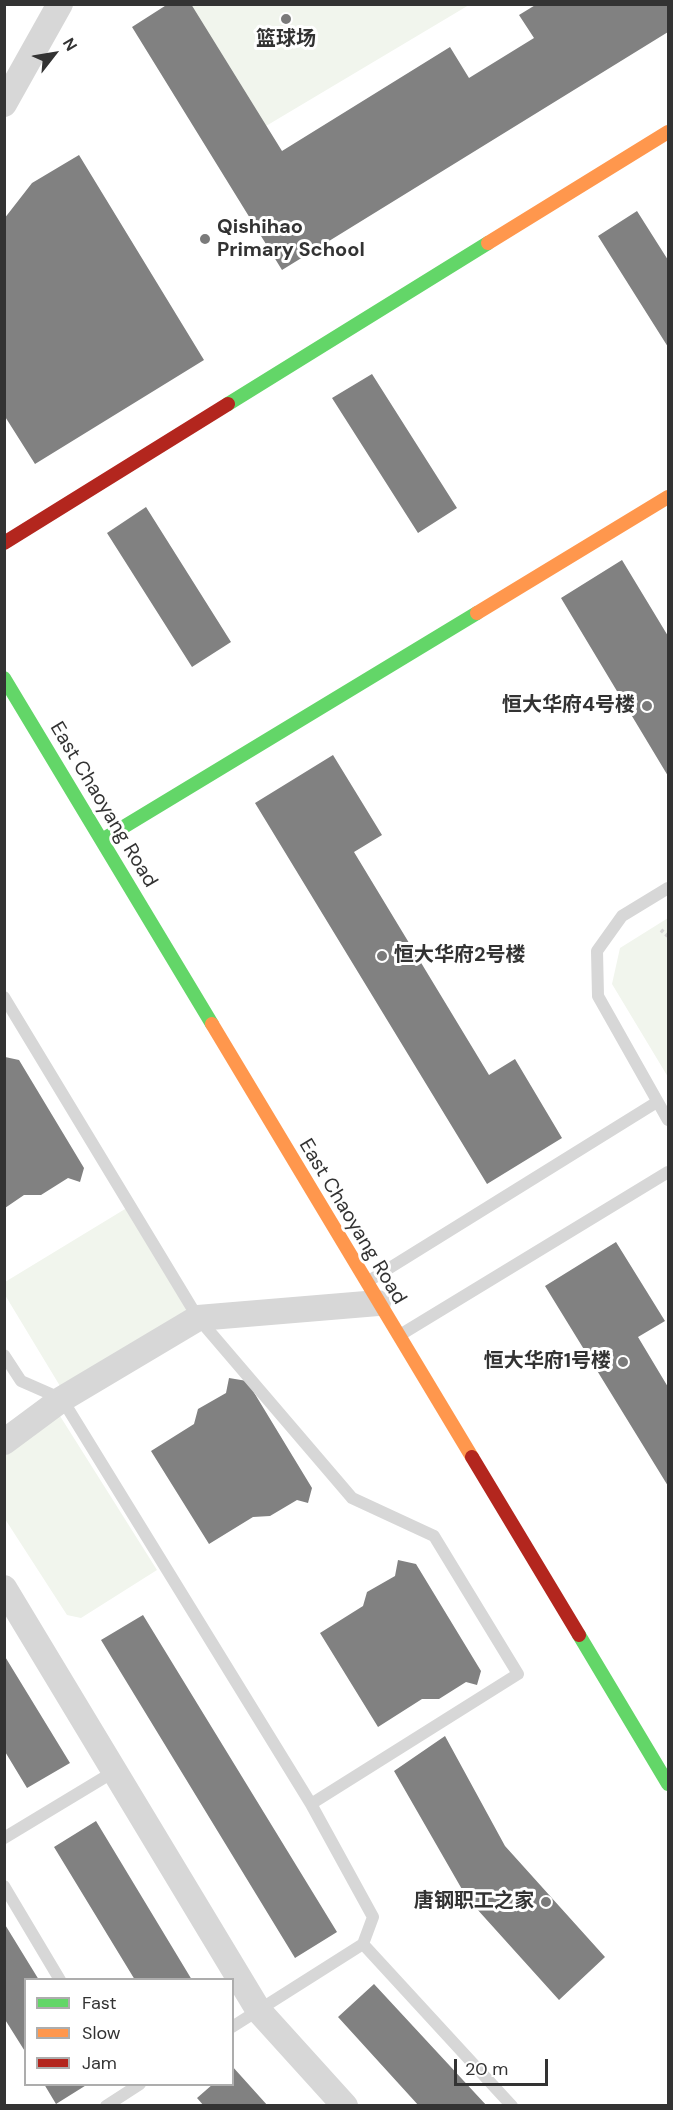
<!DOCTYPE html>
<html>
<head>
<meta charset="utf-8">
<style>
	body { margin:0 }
	#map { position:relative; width:673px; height:2110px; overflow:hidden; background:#fff; font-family:"DM Sans",sans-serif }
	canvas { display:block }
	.frame { position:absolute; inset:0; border:6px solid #333; pointer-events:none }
	.legend { position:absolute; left:24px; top:1978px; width:210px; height:108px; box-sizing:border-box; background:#fff; border:2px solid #adadad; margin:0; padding:8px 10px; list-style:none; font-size:18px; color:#333 }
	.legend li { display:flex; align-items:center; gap:12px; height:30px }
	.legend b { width:30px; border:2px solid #adadad }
	.north { position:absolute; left:24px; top:24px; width:60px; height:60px; -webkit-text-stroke:4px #fff; paint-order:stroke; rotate:59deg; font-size:16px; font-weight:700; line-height:24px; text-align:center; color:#333 }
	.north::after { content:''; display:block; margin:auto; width:21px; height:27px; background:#333; clip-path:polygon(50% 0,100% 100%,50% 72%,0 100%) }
	.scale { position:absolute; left:454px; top:2059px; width:94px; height:27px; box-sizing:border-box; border:3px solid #333; border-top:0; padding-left:8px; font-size:18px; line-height:21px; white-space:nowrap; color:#333; -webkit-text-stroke:4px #fff; paint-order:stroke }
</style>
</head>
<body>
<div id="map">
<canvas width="673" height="2110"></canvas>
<div class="frame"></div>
<ul class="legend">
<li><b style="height:8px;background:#63d668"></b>Fast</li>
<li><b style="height:8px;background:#ff974d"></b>Slow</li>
<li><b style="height:8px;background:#b3261e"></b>Jam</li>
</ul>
<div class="north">N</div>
<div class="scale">20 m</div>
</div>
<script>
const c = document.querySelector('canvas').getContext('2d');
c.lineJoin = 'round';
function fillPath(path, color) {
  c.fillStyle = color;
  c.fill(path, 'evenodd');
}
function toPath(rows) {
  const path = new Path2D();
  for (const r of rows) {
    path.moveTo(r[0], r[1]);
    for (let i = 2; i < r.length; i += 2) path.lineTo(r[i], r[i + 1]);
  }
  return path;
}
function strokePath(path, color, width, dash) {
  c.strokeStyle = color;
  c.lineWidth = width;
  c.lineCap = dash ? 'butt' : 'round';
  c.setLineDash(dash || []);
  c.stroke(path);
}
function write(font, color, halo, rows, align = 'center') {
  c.font = font + ' "DM Sans","Noto Sans SC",sans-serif';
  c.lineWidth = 6;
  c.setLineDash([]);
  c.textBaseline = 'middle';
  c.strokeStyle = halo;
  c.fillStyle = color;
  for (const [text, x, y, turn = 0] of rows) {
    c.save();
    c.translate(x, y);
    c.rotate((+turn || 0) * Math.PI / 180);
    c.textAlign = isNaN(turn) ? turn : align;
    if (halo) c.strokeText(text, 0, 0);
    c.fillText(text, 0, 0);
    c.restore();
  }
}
const green = toPath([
	[188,5,469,5,266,126],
	[668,918,668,1077,612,984,620,948],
	[130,1206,194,1311,63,1391,5,1295,5,1282],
	[60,1416,157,1570,81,1618,67,1615,5,1519,5,1450]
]);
const building = toPath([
	[168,4,191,4,282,151,450,47,469,78,534,38,519,15,537,4,668,4,668,32,282,270,132,27],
	[79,155,204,360,35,464,4,415,4,219,32,183],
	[637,211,668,260,668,347,598,236],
	[372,374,457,508,418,533,332,398],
	[146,507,231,642,192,667,107,533],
	[622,560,668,636,668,776,561,598],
	[333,755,382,835,354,852,489,1075,515,1059,562,1138,487,1184,255,803],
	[5,1057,19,1060,84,1168,80,1182,68,1178,41,1195,24,1195,5,1208],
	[616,1242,665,1321,638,1337,668,1387,668,1486,545,1286],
	[229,1378,247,1381,312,1488,308,1503,297,1500,270,1516,253,1517,209,1544,151,1451,194,1424,198,1409,226,1393],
	[398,1560,416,1564,481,1671,477,1685,466,1682,439,1699,422,1699,378,1727,320,1633,363,1606,367,1592,395,1576],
	[143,1615,337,1932,295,1958,101,1640],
	[4,1655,70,1763,27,1788,4,1750],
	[445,1736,505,1846,605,1957,559,2000,467,1898,394,1771],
	[96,1821,192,1980,135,1980,54,1847],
	[4,1923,39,1980,26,1980,26,2053,4,2018],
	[374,1984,487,2106,419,2106,338,2017],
	[232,2066,268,2106,204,2106,197,2098,213,2084,232,2084],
	[44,2084,88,2084,56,2104]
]);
const path = toPath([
	[661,930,668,936]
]);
const lane = toPath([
	[668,888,622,916,597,951,598,996,668,1120],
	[4,997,198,1318,352,1498,434,1536,518,1674,311,1804],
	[367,1282,657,1102],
	[400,1335,668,1172],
	[4,1355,21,1381,62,1399,311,1804,373,1917,363,1944,232,2027],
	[4,1838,115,1771],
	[4,1886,60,1980],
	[363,1944,512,2106],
	[106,2106,140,2084]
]);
const street = toPath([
	[4,104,60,4],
	[4,1442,62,1399,198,1318,378,1303],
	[4,1588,259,2011,345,2106]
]);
const fast = toPath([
	[228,404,488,243],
	[4,678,212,1024],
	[102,840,477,613],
	[579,1635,668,1784]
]);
const slow = toPath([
	[488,243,668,132],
	[477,613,668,497],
	[212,1024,472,1457]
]);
const jam = toPath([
	[4,543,228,404],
	[472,1457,579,1635]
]);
const markers = [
	[286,19,6,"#7a7a7a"],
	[205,239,6,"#7a7a7a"],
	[647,706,6,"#7a7a7a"],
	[382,956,6,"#7a7a7a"],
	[623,1362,6,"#7a7a7a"],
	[546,1902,6,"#7a7a7a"]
];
const poiNames = [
	["篮球场",286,40,"center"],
	["Qishihao",217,228,"left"],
	["Primary School",217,251,"left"],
	["恒大华府4号楼",635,706],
	["恒大华府2号楼",394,956,"left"],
	["恒大华府1号楼",611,1362],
	["唐钢职工之家",534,1902]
];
const streetNames = [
	["East Chaoyang Road",103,805,59],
	["East Chaoyang Road",352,1222,59]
];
fillPath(green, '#f1f5ed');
fillPath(building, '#818181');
strokePath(path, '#d6d6d6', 4, [3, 3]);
strokePath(lane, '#d7d7d7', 12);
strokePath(street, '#d7d7d7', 26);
strokePath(fast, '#63d668', 14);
strokePath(slow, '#ff974d', 14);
strokePath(jam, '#b3261e', 14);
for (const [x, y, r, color] of markers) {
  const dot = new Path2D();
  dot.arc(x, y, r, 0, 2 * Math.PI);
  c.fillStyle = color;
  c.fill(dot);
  strokePath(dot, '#fff', 2);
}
write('bold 20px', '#333', '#fff', poiNames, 'right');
write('20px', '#333', '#fff', streetNames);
</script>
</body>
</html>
